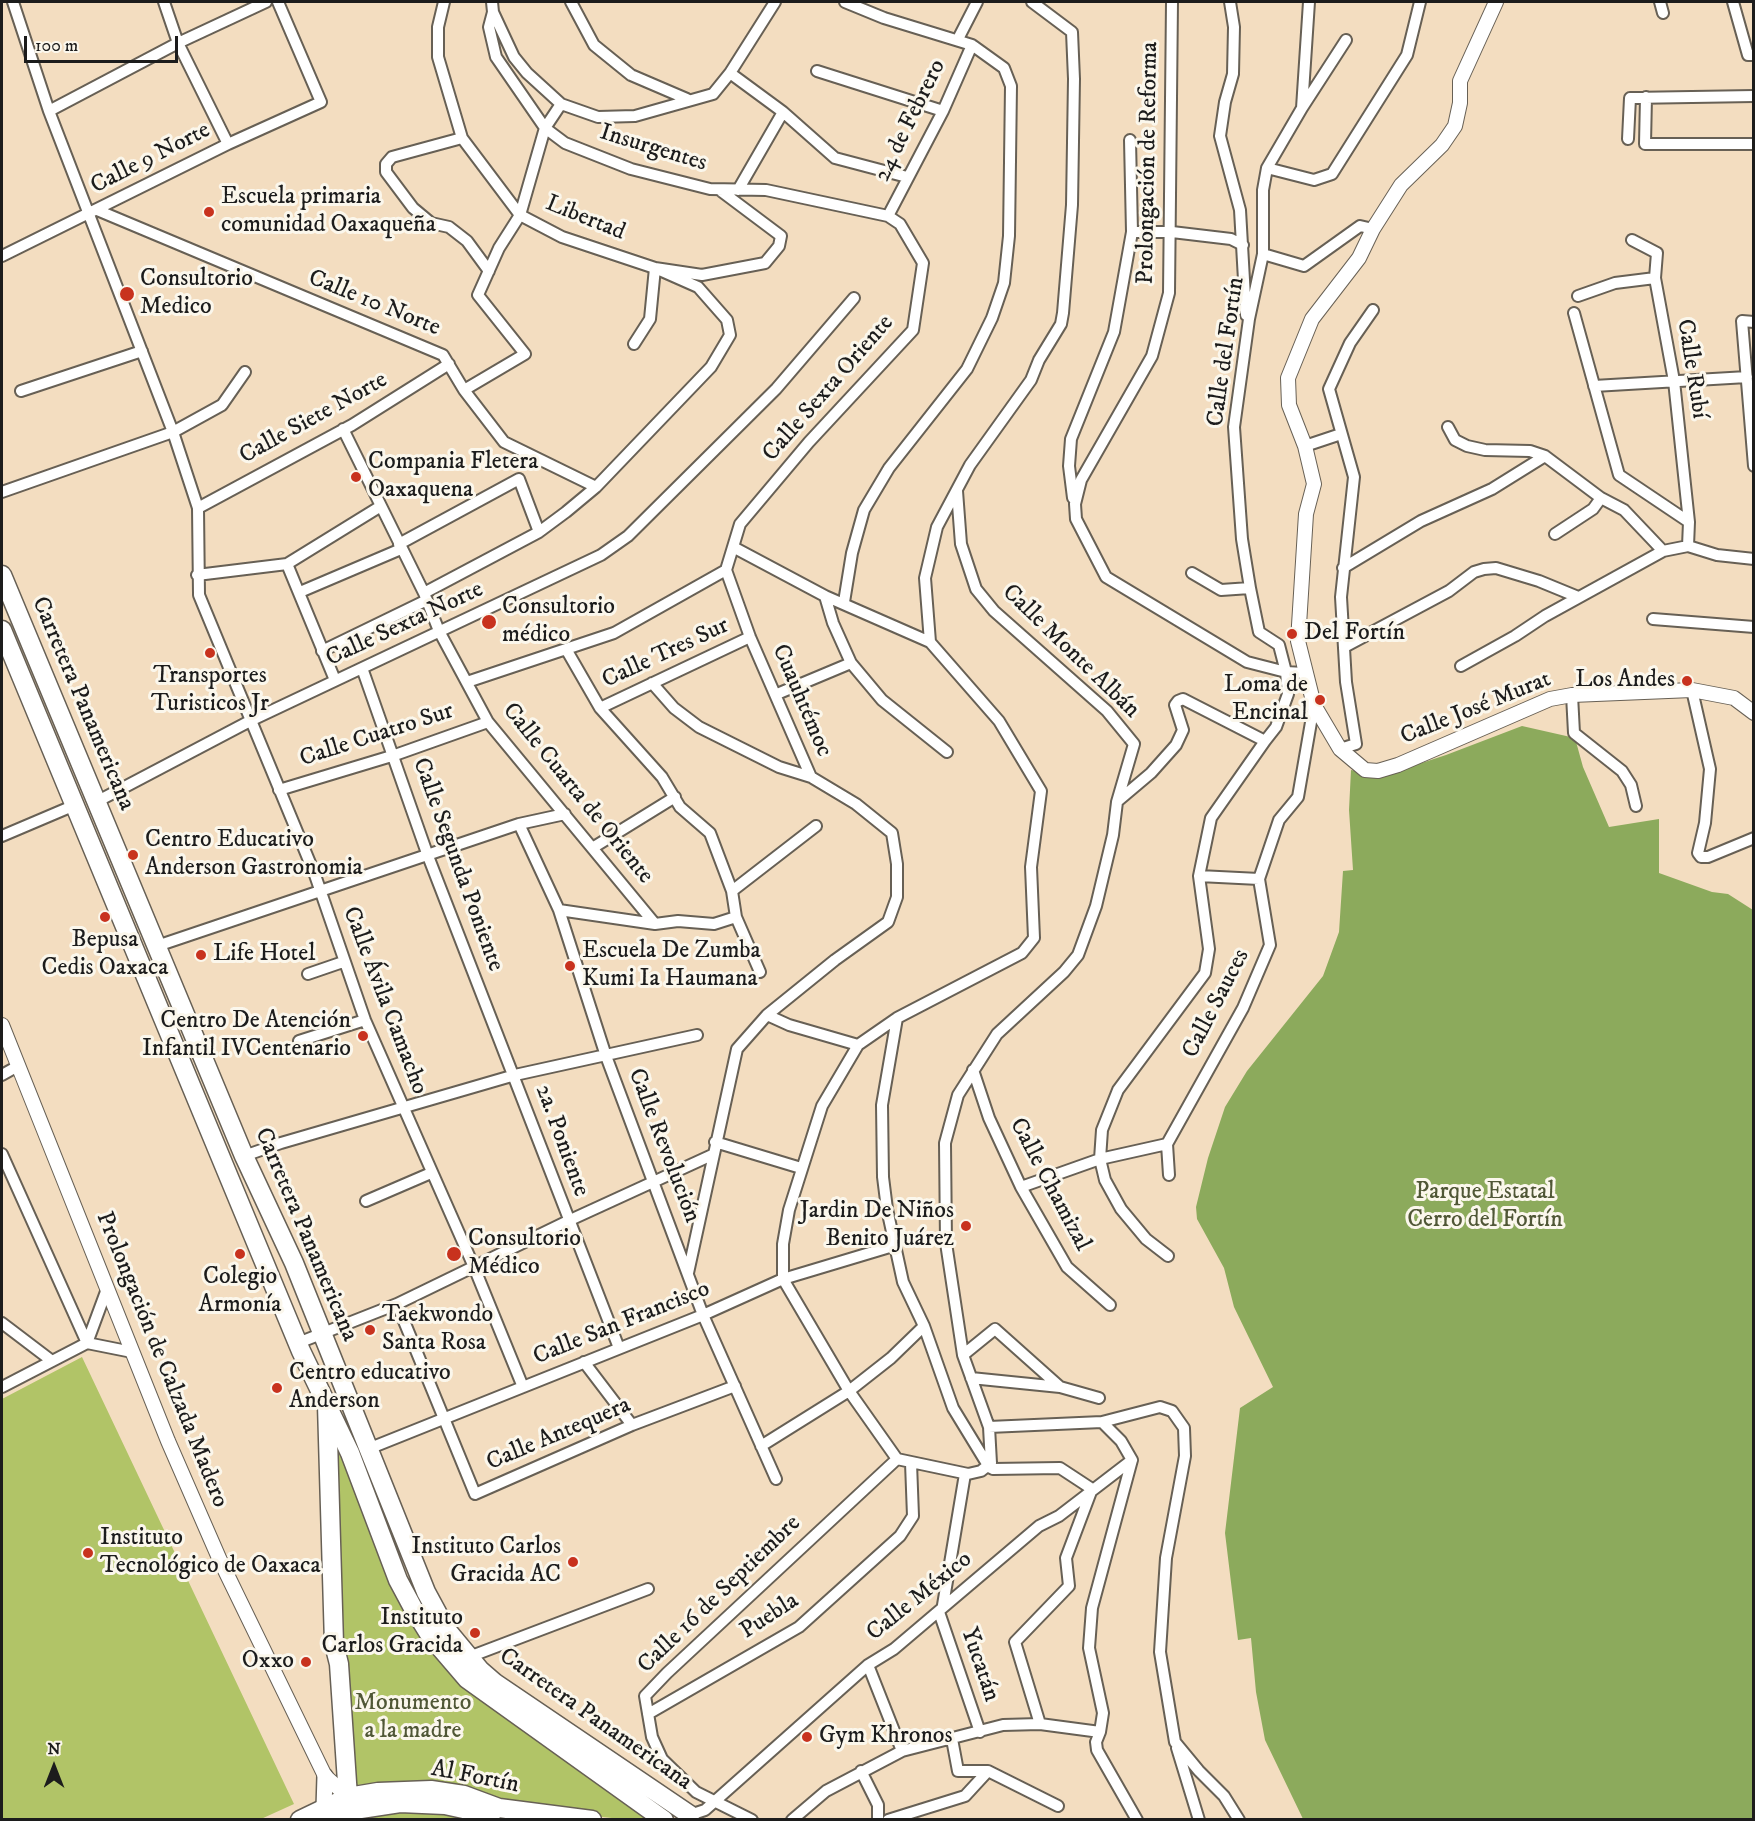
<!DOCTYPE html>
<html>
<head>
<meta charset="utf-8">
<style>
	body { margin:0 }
	#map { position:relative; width:1755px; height:1821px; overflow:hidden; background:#f3ddc0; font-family:"IM FELL DW Pica",serif }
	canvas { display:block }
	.frame { position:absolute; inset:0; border:3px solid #1c1c1c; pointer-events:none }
	.north { position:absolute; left:24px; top:1737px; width:60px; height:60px; -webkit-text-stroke:4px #fbf7ec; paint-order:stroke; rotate:0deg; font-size:16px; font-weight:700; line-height:24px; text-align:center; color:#1c1c1c }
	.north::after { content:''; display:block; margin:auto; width:21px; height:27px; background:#1c1c1c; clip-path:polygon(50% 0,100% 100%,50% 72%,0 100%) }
	.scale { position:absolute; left:24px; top:36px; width:154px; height:27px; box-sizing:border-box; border:3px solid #1c1c1c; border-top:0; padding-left:8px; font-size:18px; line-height:21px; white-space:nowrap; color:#1c1c1c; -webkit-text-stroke:4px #fbf7ec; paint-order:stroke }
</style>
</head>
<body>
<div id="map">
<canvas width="1755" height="1821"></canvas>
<div class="frame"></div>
<div class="north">N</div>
<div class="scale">100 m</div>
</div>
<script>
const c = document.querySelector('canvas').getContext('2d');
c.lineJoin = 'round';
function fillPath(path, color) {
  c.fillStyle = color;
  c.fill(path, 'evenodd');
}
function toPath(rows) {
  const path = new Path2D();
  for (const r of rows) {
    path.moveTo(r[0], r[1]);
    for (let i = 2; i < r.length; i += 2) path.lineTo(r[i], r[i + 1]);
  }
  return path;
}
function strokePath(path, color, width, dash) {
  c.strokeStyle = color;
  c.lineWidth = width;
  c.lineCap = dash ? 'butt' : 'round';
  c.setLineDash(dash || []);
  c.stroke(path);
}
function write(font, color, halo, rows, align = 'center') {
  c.font = font + ' "IM FELL DW Pica",serif';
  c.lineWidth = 6;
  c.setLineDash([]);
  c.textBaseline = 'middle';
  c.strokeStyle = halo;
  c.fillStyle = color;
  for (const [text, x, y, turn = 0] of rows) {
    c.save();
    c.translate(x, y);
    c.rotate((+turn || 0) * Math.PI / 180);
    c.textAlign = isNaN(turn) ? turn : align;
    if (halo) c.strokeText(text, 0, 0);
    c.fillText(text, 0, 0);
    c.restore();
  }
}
const green = toPath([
	[82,1357,294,1804,261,1819,2,1819,2,1399],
	[336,1438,422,1623,652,1819,621,1819,520,1808,416,1781,357,1785,341,1654],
	[402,1806,446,1812,469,1819,372,1819,369,1813]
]);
const forest = toPath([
	[1522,726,1575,738,1583,767,1609,827,1659,819,1659,873,1712,892,1728,894,1753,910,1753,1819,1303,1819,1265,1740,1256,1692,1251,1638,1238,1640,1225,1533,1240,1408,1273,1387,1234,1307,1224,1268,1197,1219,1196,1207,1208,1158,1225,1107,1247,1071,1323,976,1339,932,1343,871,1353,870,1349,810,1351,770,1382,776,1446,755]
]);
const minor = toPath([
	[13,2,49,111,173,432,198,508,199,595,315,875,365,1020,474,1267,523,1387],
	[164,2,178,43,228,144],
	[492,2,493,12,489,27,496,57,545,128,565,143,631,169,710,189,766,190,888,216,900,224,923,263,913,330,809,442,740,524,726,570,750,637,811,777],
	[571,2,594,45,631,75,687,99],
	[1172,2,1169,293,1152,356,1081,480,1075,504,1076,519,1106,577,1247,662,1286,672,1304,673],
	[1230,2,1234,27,1233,74,1225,102,1220,136,1240,210,1246,315],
	[1660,2,1663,13],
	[1733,2,1748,55,1754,55],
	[493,12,514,57,527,73,561,104,598,117,635,116,713,94,730,73,783,112,835,158,907,177],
	[958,39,977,2],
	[817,71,943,111],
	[730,73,775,2],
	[1646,97,1645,144,1754,144],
	[1302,108,1346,40],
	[49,111,178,43,266,2],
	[462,138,392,157,386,164,386,172,413,208,431,223,449,227,467,241,489,271],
	[1628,139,1630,98,1754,96],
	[1267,168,1314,180,1332,174,1407,55,1420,2],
	[738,190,783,112],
	[97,210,443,355,464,390,504,442,596,487],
	[888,216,943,111,972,45],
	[1132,232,1172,232,1231,239,1243,245],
	[1632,240,1657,253,1655,278,1674,381,1689,522,1688,546],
	[1263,254,1304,266,1360,226,1373,229],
	[2,256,228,144,321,102,278,2],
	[1578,296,1615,283,1655,278],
	[1574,313,1619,475,1689,522],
	[1754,322,1742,321,1754,466],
	[634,344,650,319,655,268,702,275,765,263,779,246,781,236,721,191],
	[1594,386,1747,377],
	[464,390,525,354,478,295,499,248,520,215,545,128,561,104],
	[21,391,142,351],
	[1448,427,1455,440,1467,446,1485,450,1530,451,1545,456,1601,498,1624,510,1663,551],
	[343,429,424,593,439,631,488,722,655,924],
	[1305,446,1341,434],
	[957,491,961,544,976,589,994,611,1107,711,1134,744,1117,802,1113,835,1096,906,1078,955,1064,972,997,1034,958,1095,945,1143,946,1243,963,1355,989,1427,991,1463,981,1471,968,1474,897,1459,849,1391,783,1279,783,1244,789,1210,822,1106,858,1045,897,1018,1022,953,1034,938,1031,867,1041,791,999,721,930,642,925,578,937,527,970,465,1031,380,1039,360,1061,324,1063,313,1072,205,1074,79,1072,32,1032,2],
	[2,492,173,432,222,405,245,372],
	[1073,498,1069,466,1071,439,1114,332,1132,232,1130,140],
	[198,508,352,425,449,364],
	[1555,534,1593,509,1601,498],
	[399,544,519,479,539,532],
	[1688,546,1717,555,1754,559],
	[733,547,825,596,930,642],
	[287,564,335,680],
	[1343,568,1421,521,1492,489,1545,456],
	[1192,573,1221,590,1250,588],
	[197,575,287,564,381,506],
	[300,592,401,549],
	[424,593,539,532,566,512,596,487,711,367,730,335,727,320,698,287,655,268,562,237,520,215,462,138,438,57,438,27,444,2],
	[825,596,833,623,851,663,882,700,947,752],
	[844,602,852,553,864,510,889,468,967,369,992,318,1004,283,1009,236,1011,86,1004,68,972,45,884,18,845,2],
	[1653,619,1754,627],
	[1346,646,1449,591,1474,572,1484,569,1496,568,1539,581,1578,597],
	[566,649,600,708,662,777,680,807,710,833,732,891,736,917,760,972],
	[322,651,427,600],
	[1461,666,1515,636,1545,616,1663,551,1688,546],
	[362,668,428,856,619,1348],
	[467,682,614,633,726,570],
	[652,683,674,708,699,727,779,767,811,777,856,804,892,833,897,864,897,897,888,922,835,960,767,1015,737,1049,688,1273],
	[1692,690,1710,769,1705,823,1698,853,1701,857,1708,857,1754,838],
	[777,694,851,663],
	[1572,695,1574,733,1622,771,1631,785,1636,806],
	[600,708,750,637],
	[1340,749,1356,744,1346,682,1341,597,1354,477,1329,389,1350,343,1373,310],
	[279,790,395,755,488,722],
	[1119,800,1151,773,1176,745,1183,730,1175,705,1178,701,1183,699,1265,741,1276,727,1288,694,1286,672,1279,645,1259,632,1250,588,1242,539,1234,427,1249,319,1263,254,1263,190,1267,168,1302,108,1309,2],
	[98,801,250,721,601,555,628,536,776,389,854,298],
	[519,824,559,910,606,1056,703,1315,776,1479],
	[2,836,75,805],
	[594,847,675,797],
	[1199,876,1259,879],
	[732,891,816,826],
	[559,910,655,924,678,921,714,924,736,917],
	[157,946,519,824,565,814],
	[308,974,343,962],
	[767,1015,789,1025,858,1045],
	[897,1018,882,1105,883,1177,887,1209,903,1282,924,1326,953,1408,989,1467,993,1469,1060,1468,1092,1489,1066,1558,1069,1586,1015,1642,1040,1724],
	[299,1041,365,1020],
	[973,1070,989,1118,1021,1187,1067,1267,1110,1305],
	[2,1075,18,1066],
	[715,1142,801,1168],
	[2,1154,87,1343],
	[244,1156,281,1143,515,1075,697,1035],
	[1169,1175,1167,1144,1243,1008,1270,945,1259,879,1279,820,1298,797,1314,705],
	[1021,1187,1100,1159,1167,1144],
	[366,1201,431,1173],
	[1168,1256,1146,1239,1121,1209,1105,1180,1100,1159,1102,1130,1118,1090,1205,973,1209,949,1199,876,1211,818,1265,741],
	[397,1304,475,1494,632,1425,735,1386],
	[2,1323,52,1361],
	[87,1343,107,1289],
	[298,1343,397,1304,568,1221,712,1155],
	[963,1355,995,1329,1060,1387],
	[584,1362,632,1425],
	[971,1378,1060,1387,1099,1398],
	[2,1387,87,1343,132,1352],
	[989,1427,1102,1422,1160,1407,1172,1411,1184,1428,1185,1456,1166,1558,1160,1652,1175,1742,1199,1771,1224,1796,1239,1820],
	[761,1446,849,1391,891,1358,924,1326],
	[368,1449,703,1315,783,1279,893,1246],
	[1132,1460,1092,1608,1089,1648,1103,1713,1100,1732,1096,1742,1097,1750,1137,1820],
	[943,1605,965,1474],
	[939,1612,980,1732],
	[469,1657,648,1589],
	[868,1665,902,1751],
	[648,1714,799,1627,900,1536,913,1516,911,1463],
	[952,1739,958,1771,988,1771,1058,1806],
	[1177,1748,1199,1820],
	[861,1771,878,1805,878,1820],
	[690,1815,705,1810,868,1665,894,1649,1039,1526,1059,1516,1132,1460,1121,1441,1102,1422],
	[752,1820,696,1792,662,1759,652,1737,645,1696,667,1673,897,1459],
	[792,1820,826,1791,902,1751,1003,1725,1040,1724,1100,1732],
	[888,1820,965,1796,988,1771]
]);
const tertiary = toPath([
	[1496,2,1460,81,1460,103,1455,126,1442,145,1401,185,1373,229,1359,258,1312,319,1288,378,1289,405,1305,446,1314,484,1306,514,1298,641,1314,705,1340,749,1365,770,1378,771,1398,765,1550,699,1572,695,1692,690,1734,698,1754,713],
	[2,1025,168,1441,219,1558,325,1776,348,1797]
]);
const secondary = toPath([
	[324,1808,325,1776]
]);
const primary = toPath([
	[327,1405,334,1644,339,1664,348,1797,354,1810],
	[300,1820,348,1797,378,1792,431,1790,464,1795,499,1808,592,1820],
	[334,1820,354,1810,400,1803,445,1805,491,1815]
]);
const trunk = toPath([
	[2,575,244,1156,294,1263,426,1592,446,1629,480,1670,495,1683,690,1815],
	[2,630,301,1351,350,1453,398,1580,413,1608,431,1637,467,1679,664,1820]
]);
const markers = [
	[209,212,6,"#c8321e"],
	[127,294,8,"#c8321e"],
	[356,477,6,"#c8321e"],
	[489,622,8,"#c8321e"],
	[1292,634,6,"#c8321e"],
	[210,653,6,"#c8321e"],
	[1687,681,6,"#c8321e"],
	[1320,700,6,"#c8321e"],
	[133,855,6,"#c8321e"],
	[105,917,6,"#c8321e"],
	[201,955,6,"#c8321e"],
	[570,966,6,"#c8321e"],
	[363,1036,6,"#c8321e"],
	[966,1226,6,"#c8321e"],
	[240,1254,6,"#c8321e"],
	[454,1254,8,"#c8321e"],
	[370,1330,6,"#c8321e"],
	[277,1388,6,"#c8321e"],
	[88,1553,6,"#c8321e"],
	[573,1562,6,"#c8321e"],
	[475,1633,6,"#c8321e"],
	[306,1662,6,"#c8321e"],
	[807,1737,6,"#c8321e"]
];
const streetNames = [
	["24 de Febrero",911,121,-64],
	["Insurgentes",653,149,17],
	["Calle 9 Norte",151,159,-27],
	["Prolongación de Reforma",1149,163,-89],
	["Libertad",585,219,22],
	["Calle 10 Norte",374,304,22],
	["Calle del Fortín",1227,352,-82],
	["Calle Rubí",1691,369,81],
	["Calle Sexta Oriente",829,389,-49],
	["Calle Siete Norte",314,419,-29],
	["Calle Sexta Norte",405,625,-25],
	["Calle Monte Albán",1070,652,44],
	["Calle Tres Sur",666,654,-25],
	["Cuauhtémoc",801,701,67],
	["Carretera Panamericana",82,704,67],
	["Calle José Murat",1476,709,-22],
	["Calle Cuatro Sur",377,736,-18],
	["Calle Cuarta de Oriente",577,794,51],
	["Calle Segunda Poniente",457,865,70],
	["Calle Ávila Camacho",384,1001,69],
	["Calle Sauces",1217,1004,-63],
	["2a. Poniente",561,1141,70],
	["Calle Revolución",663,1146,69],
	["Calle Chamizal",1049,1185,62],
	["Carretera Panamericana",305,1235,67],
	["Calle San Francisco",622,1324,-22],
	["Prolongación de Calzada Madero",161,1360,68],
	["Calle Antequera",559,1435,-23],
	["Calle 16 de Septiembre",720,1595,-44],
	["Calle México",920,1597,-39],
	["Puebla",770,1617,-33],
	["Yucatán",979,1665,71],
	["Carretera Panamericana",595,1720,35],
	["Al Fortín",475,1778,11]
];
const poiNames = [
	["Escuela primaria",221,198],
	["comunidad Oaxaqueña",221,226],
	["Consultorio",140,280],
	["Medico",140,308],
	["Compania Fletera",368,463],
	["Oaxaquena",368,491],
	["Consultorio",502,608],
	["médico",502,636],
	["Del Fortín",1304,634],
	["Transportes",210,677,"center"],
	["Turisticos Jr",210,705,"center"],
	["Los Andes",1675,681,"right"],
	["Loma de",1308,686,"right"],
	["Encinal",1308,714,"right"],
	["Centro Educativo",145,841],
	["Anderson Gastronomia",145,869],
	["Bepusa",105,941,"center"],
	["Cedis Oaxaca",105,969,"center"],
	["Escuela De Zumba",582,952],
	["Kumi Ia Haumana",582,980],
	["Life Hotel",213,955],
	["Centro De Atención",351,1022,"right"],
	["Infantil IVCentenario",351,1050,"right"],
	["Jardin De Niños",954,1212,"right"],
	["Benito Juárez",954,1240,"right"],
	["Consultorio",468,1240],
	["Médico",468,1268],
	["Colegio",240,1278,"center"],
	["Armonía",240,1306,"center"],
	["Taekwondo",382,1316],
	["Santa Rosa",382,1344],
	["Centro educativo",289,1374],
	["Anderson",289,1402],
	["Instituto",100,1539],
	["Tecnológico de Oaxaca",100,1567],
	["Instituto Carlos",561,1548,"right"],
	["Gracida AC",561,1576,"right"],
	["Instituto",463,1619,"right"],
	["Carlos Gracida",463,1647,"right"],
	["Oxxo",294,1662,"right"],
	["Gym Khronos",819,1737]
];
const parkNames = [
	["Parque Estatal",1485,1193],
	["Cerro del Fortín",1485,1221],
	["Monumento",413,1704],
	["a la madre",413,1732]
];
fillPath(green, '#b1c467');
fillPath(forest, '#8caa5c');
strokePath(minor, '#676055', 14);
strokePath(tertiary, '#676055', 16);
strokePath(secondary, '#676055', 18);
strokePath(primary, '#676055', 21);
strokePath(trunk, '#676055', 21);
strokePath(minor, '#fff', 10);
strokePath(tertiary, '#fff', 14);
strokePath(secondary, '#fff', 15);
strokePath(primary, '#fff', 18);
strokePath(trunk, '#fff', 18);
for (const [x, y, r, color] of markers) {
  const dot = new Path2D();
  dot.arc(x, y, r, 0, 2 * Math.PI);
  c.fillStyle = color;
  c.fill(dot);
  strokePath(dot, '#fbf7ec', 2);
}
write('24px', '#1c1c1c', '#fbf7ec', streetNames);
write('24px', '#1c1c1c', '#fbf7ec', poiNames, 'left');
write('24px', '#505736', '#fbf7ec', parkNames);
</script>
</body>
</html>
